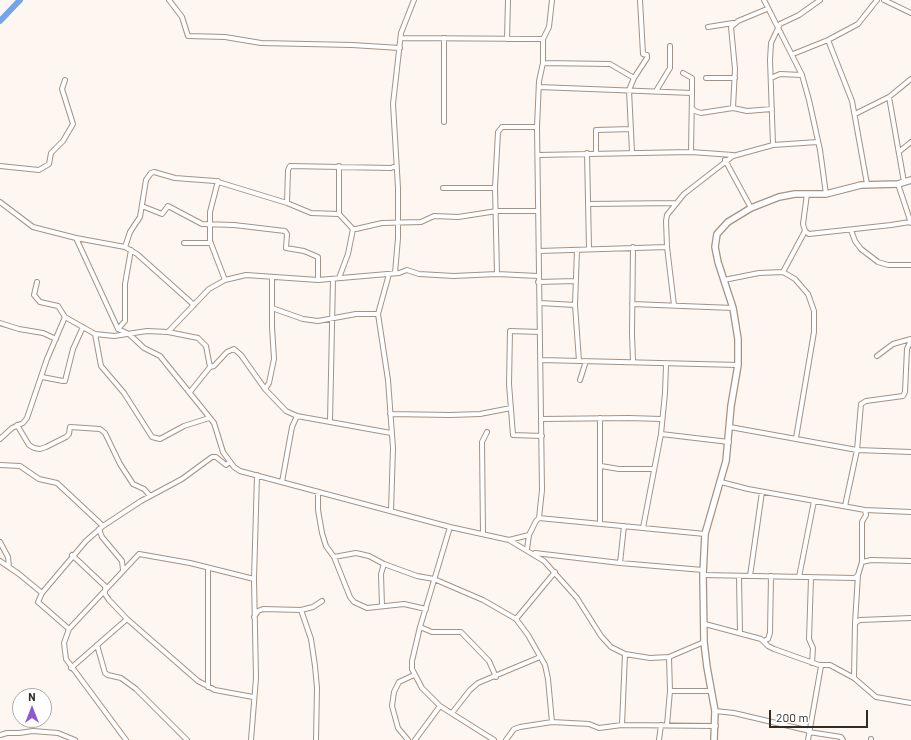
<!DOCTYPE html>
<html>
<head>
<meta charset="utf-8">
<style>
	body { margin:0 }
	#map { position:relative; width:911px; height:740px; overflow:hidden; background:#fef6f0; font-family:Barlow,sans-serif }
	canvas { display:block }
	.north { position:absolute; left:12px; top:688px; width:40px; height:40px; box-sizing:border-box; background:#fff; border:1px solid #adaaa8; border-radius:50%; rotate:0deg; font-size:11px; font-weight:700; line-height:16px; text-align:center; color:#332b25 }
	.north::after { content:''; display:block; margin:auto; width:14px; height:18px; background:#8e58d0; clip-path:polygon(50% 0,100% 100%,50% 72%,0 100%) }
	.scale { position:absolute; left:769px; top:710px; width:99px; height:18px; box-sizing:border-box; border:2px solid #332b25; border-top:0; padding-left:5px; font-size:12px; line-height:14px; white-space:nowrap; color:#332b25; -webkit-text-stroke:3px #fff; paint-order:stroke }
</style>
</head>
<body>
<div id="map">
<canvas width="911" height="740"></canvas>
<div class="north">N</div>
<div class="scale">200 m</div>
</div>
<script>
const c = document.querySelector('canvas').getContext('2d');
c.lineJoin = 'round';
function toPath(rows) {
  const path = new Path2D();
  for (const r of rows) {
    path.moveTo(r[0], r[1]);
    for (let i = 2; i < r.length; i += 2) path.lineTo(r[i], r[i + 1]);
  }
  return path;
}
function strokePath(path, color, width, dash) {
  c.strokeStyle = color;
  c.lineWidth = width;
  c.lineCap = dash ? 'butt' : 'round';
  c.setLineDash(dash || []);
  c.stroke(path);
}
const river = toPath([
	[0,21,20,0]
]);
const street = toPath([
	[169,0,182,17,188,36,225,37,261,43,352,45,400,48],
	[764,0,802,75,809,100,820,150,826,194],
	[884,0,911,13],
	[708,27,733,23],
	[401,38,543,39,549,27,552,0],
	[444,38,444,122],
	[507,39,508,0],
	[828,40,852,101,867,184],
	[793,54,828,40,858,24,877,0],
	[543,63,610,64,634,78],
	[683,73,692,78,692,93],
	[706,78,735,78],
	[771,78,780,74,802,75],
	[539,87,692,93,691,152],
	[656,91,670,68,670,46],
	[889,97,904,182],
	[733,108,735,69,731,27,738,21,767,9],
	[693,109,695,111,701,113,733,108,747,111,772,109],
	[855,114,889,97,911,79],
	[773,145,770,60,771,43,780,24,799,15,820,0],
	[900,151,911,142],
	[632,152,629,90,634,78,647,58,647,55,643,54,640,0],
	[587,153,589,248],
	[596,153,596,130,631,129],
	[538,155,691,152,733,155],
	[725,160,751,208],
	[0,166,39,170,49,164,51,153,63,141,73,124,62,89,65,80],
	[339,166,339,214],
	[218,181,210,212,210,241,225,280],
	[898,184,911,223],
	[443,188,495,188],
	[807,194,803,224,805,231,809,234,891,225,910,222],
	[0,202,33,227,76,238,118,329,129,334,144,348,160,356,214,423,223,452,234,467,240,471,450,527,509,540,544,561,577,598,601,636,611,647,625,654,650,658,669,657,704,642],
	[287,203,288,170,290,166,391,168,396,166],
	[588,204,676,203],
	[142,206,162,214,168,206,202,224,234,225,285,231,287,234,286,248,304,251,318,257,318,280],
	[851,230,855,241,861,249,878,262,888,265,911,265],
	[76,238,125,247,137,254,194,305],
	[184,243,211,243],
	[125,247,130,232,140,217,146,180,151,173,154,172,175,178,215,181,287,203,311,213,339,214,353,229,356,229,382,223,421,222,434,216,458,217,497,211,538,211],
	[633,247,632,333,633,362],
	[577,250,575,305,579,361],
	[539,251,667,247],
	[783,272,805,231],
	[395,273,398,238,398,188,393,104,401,33,414,0],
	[389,274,378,314,388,380,393,448,391,511],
	[497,274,495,188,498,132,502,127,537,127],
	[339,278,348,254,353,229],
	[724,280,759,273,783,272,795,279,808,294,814,311,814,332,796,438],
	[37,282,34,295,40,302,58,306,65,317,95,334,114,336,147,331,168,332,209,289,225,280,246,275,318,280,399,273,407,270,419,274,454,276,497,274,538,276],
	[538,282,575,281],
	[540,303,575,305],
	[632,304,733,308],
	[674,305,667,247,666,221,667,215,684,194,733,156,773,145,818,142],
	[272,308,303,319,318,321,356,314,378,314],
	[0,323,19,329,43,333,56,339],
	[118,329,125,321,125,284,131,250],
	[168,332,198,338,206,346,210,367,190,392],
	[540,332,510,331,509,384,513,435,542,436],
	[95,334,101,366,124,393,152,437,160,439,184,426,209,418],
	[877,356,893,344,911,339],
	[541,360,738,365],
	[210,367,214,366,227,352,234,349,241,355,265,389,286,411,297,416,391,433],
	[42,377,63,381],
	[580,380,586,361],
	[65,381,73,349,83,327],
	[265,389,269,383,274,359,272,327,272,277],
	[390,414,450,415,480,414,511,408],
	[600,418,600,524],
	[542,419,629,418,661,419],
	[330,421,333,279],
	[17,425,29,445,34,448,40,449,46,447,66,437,69,434,70,427,100,429,105,433,120,464,133,484,144,489,150,496],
	[730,427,857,450,911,452],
	[661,434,729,442],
	[0,439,12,428,23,423,27,418,47,359,65,317],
	[0,465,20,466,39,479,57,483,103,526],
	[601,466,619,469,653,469],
	[282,482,292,427,297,416],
	[721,482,748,489,865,510,911,512],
	[318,492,318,510,322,533,326,546,334,557,350,597,354,602,367,608,404,604,426,609],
	[845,506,857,450,861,404,866,401,903,396,905,392,907,349,911,340],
	[539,518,705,534],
	[450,527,420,627,412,661,412,669,422,688,440,706,494,740],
	[643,528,661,434,665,393,666,365],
	[99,529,102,537,122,561,123,570],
	[483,534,482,442,487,432],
	[509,540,529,535],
	[0,542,8,557,9,567],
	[527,549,529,535,536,521,539,518,542,490,537,127,539,81,543,63,543,39],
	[535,553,620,563,703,570],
	[72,555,107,588],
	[334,557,356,553,369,556,384,564,417,576,434,579,483,600,516,619,528,635,545,665,548,679,552,722,589,724,599,728,622,725,716,726],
	[0,561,19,574,42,593],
	[862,562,871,560,911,561],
	[620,563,624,526],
	[703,575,855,578,858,575,862,562,862,522,866,515,865,510],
	[750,576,762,492],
	[739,577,740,633],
	[799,577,814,501],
	[811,578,809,639,813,648,812,663],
	[105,589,105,594,109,600,127,619,198,681,215,690,253,697],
	[382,606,381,574,384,564],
	[301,610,311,639,315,666,317,688,316,740],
	[254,617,258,611,263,609,301,610,313,607,322,601],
	[516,619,555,572],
	[855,623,858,575],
	[705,624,761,639,768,646,774,649,819,665,830,665,854,678,876,697,911,703],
	[420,627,432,632,461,632,489,661,496,677],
	[69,629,38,602,42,593,86,541,103,526,141,501,182,479,212,457,216,457,226,465,230,462],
	[764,641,768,639,770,633,771,576],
	[97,645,105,673,108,675,121,678,136,689,187,740],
	[71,668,127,619],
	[854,678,855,623,860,620,911,618],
	[208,687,208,569],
	[670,691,710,691],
	[715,711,734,713,810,731],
	[452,713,470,690,478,683,540,657],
	[622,725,625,654],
	[667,725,670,691,669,657],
	[809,732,841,737,843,740],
	[0,735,7,733,19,733,33,731,58,733,75,740],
	[126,740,66,659,64,643,69,629,139,554,190,563,254,579],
	[251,740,256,678,254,579,257,475],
	[408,740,398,728,392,706,394,692,399,682,414,675],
	[415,740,440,706],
	[506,740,514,729,520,727,552,722],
	[659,740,661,725],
	[808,740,821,666],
	[871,740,871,739]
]);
const secondary = toPath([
	[714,740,715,711,707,667,704,642,703,575,705,534,726,461,731,406,738,365,738,339,733,308,718,262,715,247,717,234,728,222,751,208,779,197,795,194,826,194,861,185,898,184,911,180]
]);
strokePath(river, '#73a5e9', 6);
strokePath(street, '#a59283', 6);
strokePath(secondary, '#a59283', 8);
strokePath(street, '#fff', 4);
strokePath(secondary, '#fff', 5.5);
</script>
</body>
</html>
